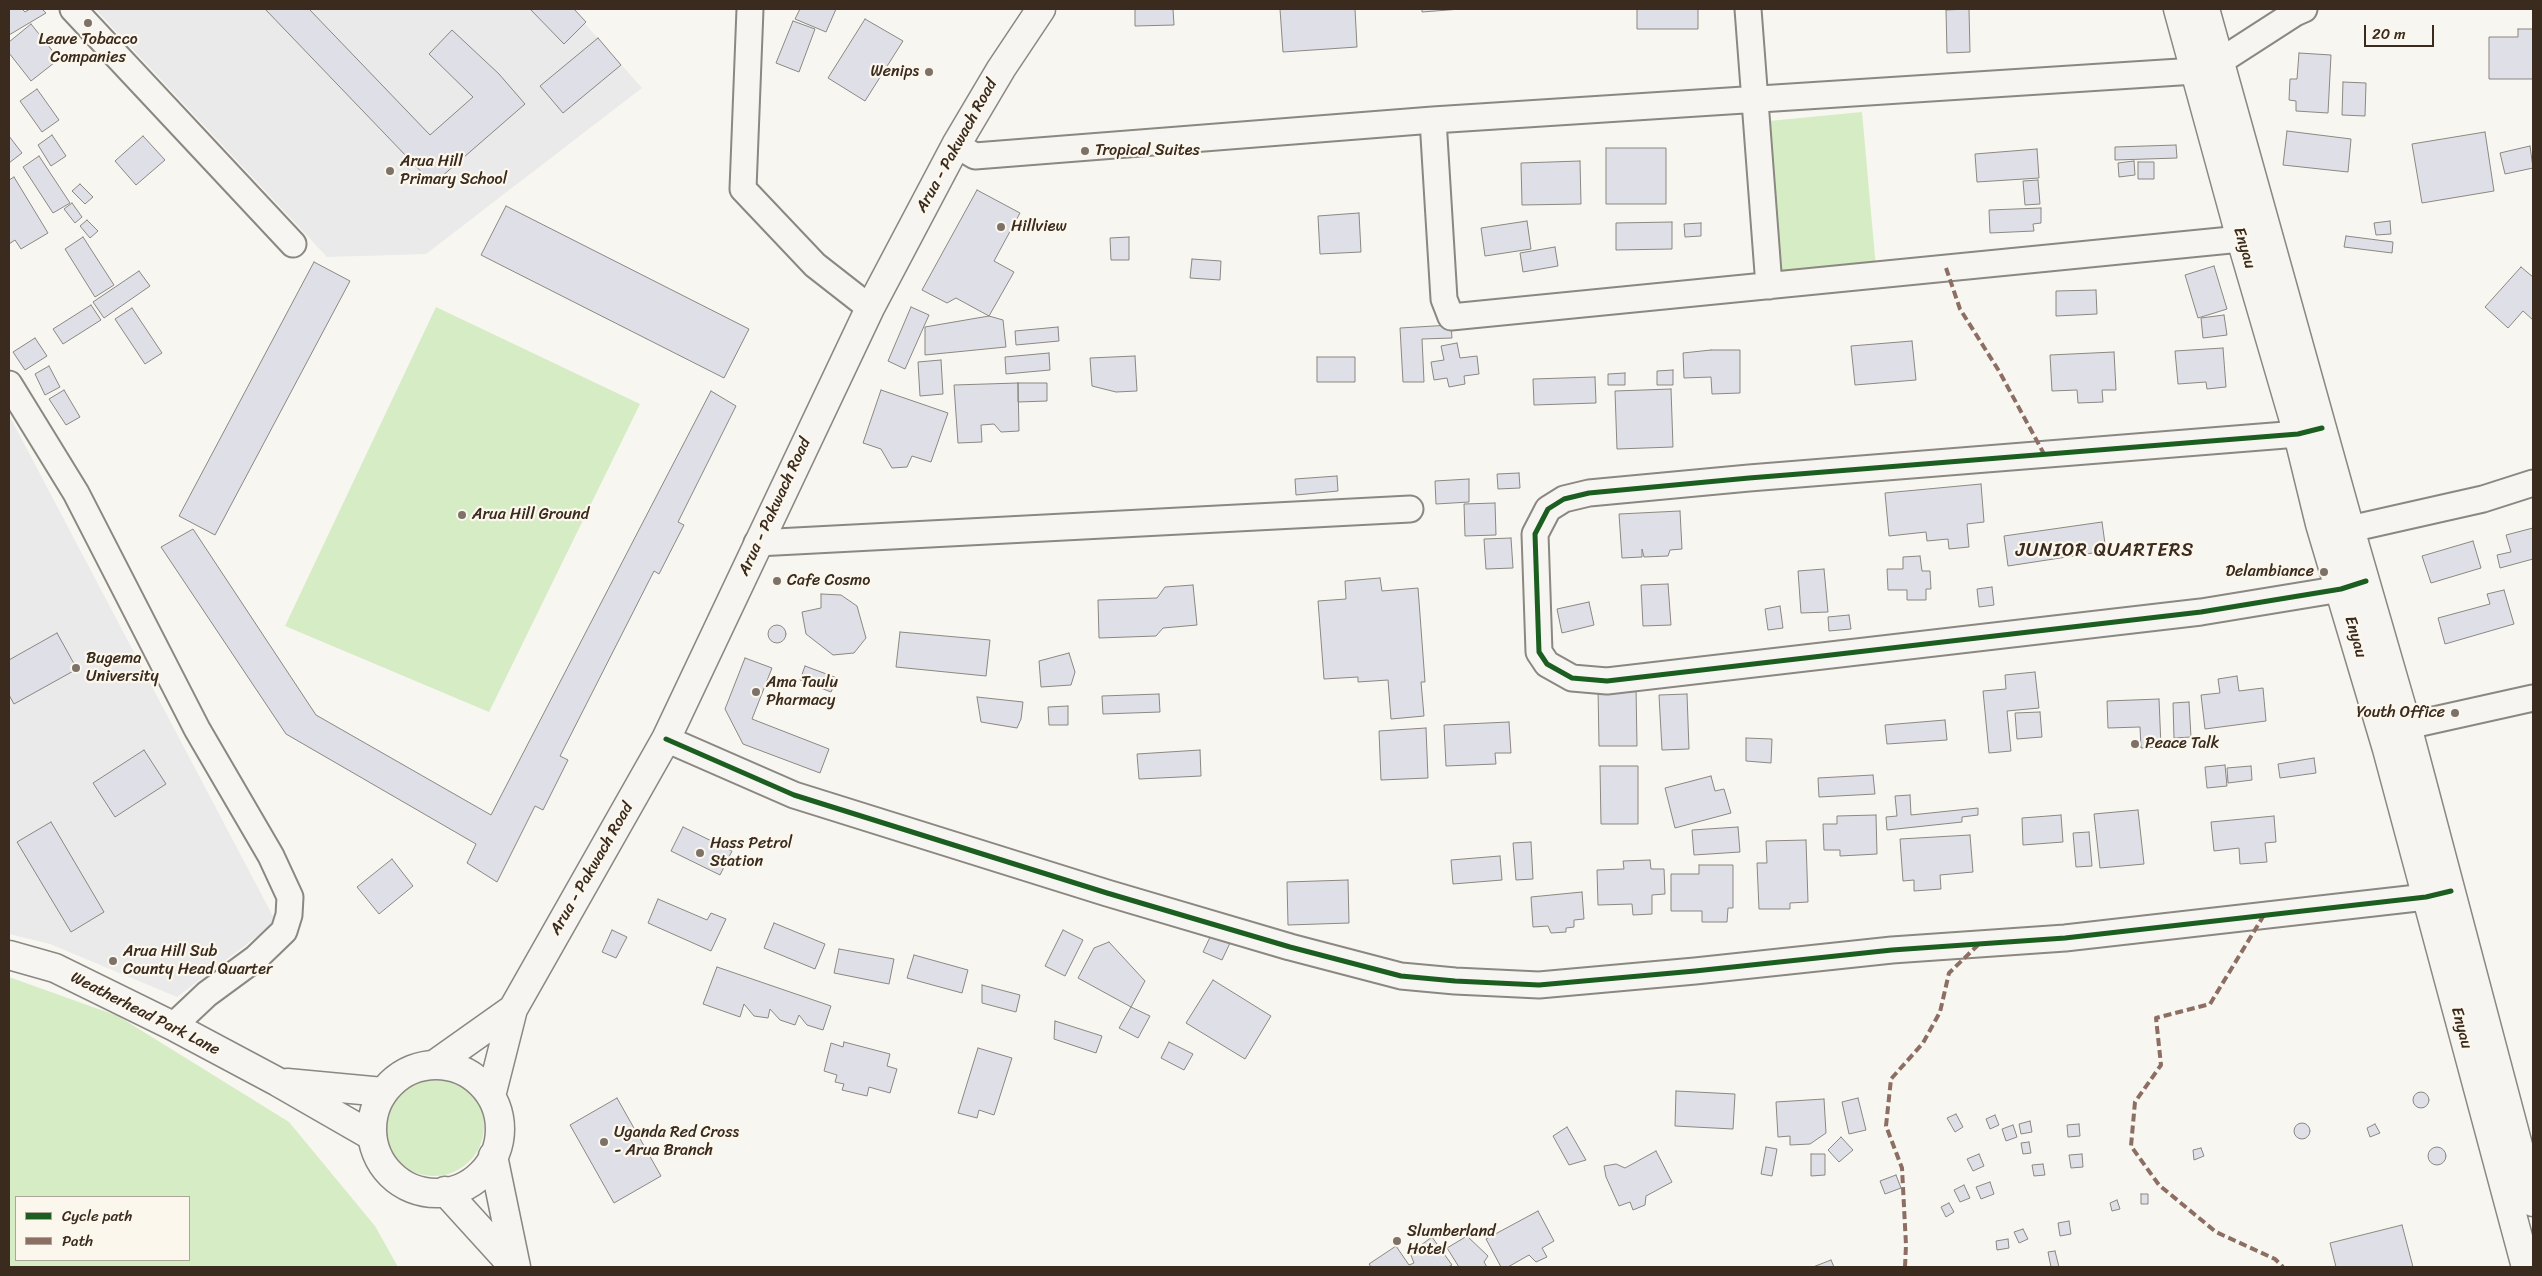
<!DOCTYPE html>
<html>
<head>
<meta charset="utf-8">
<style>
	body { margin:0 }
	#map { position:relative; width:2542px; height:1276px; overflow:hidden; background:#f8f6f0; font-family:Sriracha,sans-serif }
	canvas { display:block }
	.frame { position:absolute; inset:0; border:10px solid #3b2a1e; pointer-events:none }
	.legend { position:absolute; left:15px; top:1196px; width:175px; height:65px; box-sizing:border-box; background:#fbf7ec; border:1px solid #aea59a; margin:0; padding:6px 9px; list-style:none; font-size:15px; color:#3b2a1e }
	.legend li { display:flex; align-items:center; gap:10px; height:25px }
	.legend b { width:25px; border:1px solid #aea59a }
	.scale { position:absolute; left:2364px; top:25px; width:70px; height:22px; box-sizing:border-box; border:2px solid #3b2a1e; border-top:0; padding-left:6px; font-size:15px; line-height:18px; white-space:nowrap; color:#3b2a1e; -webkit-text-stroke:4px #fbf7ec; paint-order:stroke }
</style>
</head>
<body>
<div id="map">
<canvas width="2542" height="1276"></canvas>
<div class="frame"></div>
<ul class="legend">
<li><b style="height:6px;background:#1b5e20"></b>Cycle path</li>
<li><b style="height:6px;background:#8d6e63"></b>Path</li>
</ul>
<div class="scale">20 m</div>
</div>
<script>
const c = document.querySelector('canvas').getContext('2d');
c.lineJoin = 'round';
function fillPath(path, color) {
  c.fillStyle = color;
  c.fill(path, 'evenodd');
}
function toPath(rows) {
  const path = new Path2D();
  for (const r of rows) {
    if (r.length === 3) {
      path.moveTo(r[0] + r[2], r[1]);
      path.arc(r[0], r[1], r[2], 0, 2 * Math.PI);
      continue;
    }
    path.moveTo(r[0], r[1]);
    for (let i = 2; i < r.length; i += 2) path.lineTo(r[i], r[i + 1]);
  }
  return path;
}
function strokePath(path, color, width, dash) {
  c.strokeStyle = color;
  c.lineWidth = width;
  c.lineCap = dash ? 'butt' : 'round';
  c.setLineDash(dash || []);
  c.stroke(path);
}
function write(font, color, halo, rows, align = 'center') {
  c.font = font + ' Sriracha,sans-serif';
  c.lineWidth = 4.5;
  c.setLineDash([]);
  c.textBaseline = 'middle';
  c.strokeStyle = halo;
  c.fillStyle = color;
  for (const [text, x, y, turn = 0] of rows) {
    c.save();
    c.translate(x, y);
    c.rotate((+turn || 0) * Math.PI / 180);
    c.textAlign = isNaN(turn) ? turn : align;
    if (halo) c.strokeText(text, 0, 0);
    c.fillText(text, 0, 0);
    c.restore();
  }
}
const built = toPath([
	[95,9,572,9,642,88,426,254,327,257],
	[9,415,276,922,177,997,50,944,9,934]
]);
const green = toPath([
	[1862,112,1876,268,1782,276,1769,121],
	[436,307,640,404,489,712,285,626],
	[9,977,118,1016,289,1122,375,1226,398,1267,9,1267],
	[16,1197,189,1197,189,1260,16,1260],
	[434,1126,50]
]);
const building = toPath([
	[9,9,22,9,25,12,30,9,42,9,46,13,9,35,9,9],
	[265,9,309,9,430,135,473,97,429,54,452,30,499,74,525,104,433,184,265,9],
	[530,9,574,9,586,22,564,44,530,9],
	[800,9,836,9,826,32,795,19,800,9],
	[1135,9,1173,9,1174,25,1135,26,1135,9],
	[1280,9,1355,9,1357,47,1283,52,1280,9],
	[1422,9,1461,9,1422,12,1422,9],
	[1637,9,1698,9,1698,29,1637,29,1637,9],
	[1969,9,1970,52,1947,53,1946,10,1969,9],
	[865,19,903,41,865,101,828,78,865,19],
	[793,21,815,29,799,72,776,63,793,21],
	[31,24,59,59,31,81,9,53,9,42,31,24],
	[2518,29,2533,29,2533,79,2489,79,2489,37,2518,37,2518,29],
	[598,38,621,65,563,113,540,86,598,38],
	[2299,53,2331,55,2328,113,2296,111,2296,101,2289,100,2290,79,2297,79,2299,53],
	[2343,82,2366,83,2365,116,2342,115,2343,82],
	[37,89,59,120,42,132,20,101,37,89],
	[2287,131,2351,139,2348,172,2283,165,2287,131],
	[2485,132,2494,191,2422,203,2412,144,2485,132],
	[52,135,66,156,51,166,38,145,52,135],
	[9,136,22,153,9,163,9,136],
	[143,136,165,160,136,185,115,161,143,136],
	[2176,145,2177,158,2115,160,2115,147,2176,145],
	[2530,146,2533,168,2505,174,2500,153,2530,146],
	[1606,148,1666,148,1666,204,1606,204,1606,148],
	[2037,149,2039,178,1977,182,1975,154,2037,149],
	[39,156,70,203,53,213,23,167,39,156],
	[1580,161,1581,204,1522,205,1521,163,1580,161],
	[2134,161,2135,175,2119,177,2118,163,2134,161],
	[2138,162,2154,162,2154,179,2138,179,2138,162],
	[14,177,48,233,21,249,15,240,9,244,9,180,14,177],
	[2038,180,2040,204,2025,205,2023,181,2038,180],
	[80,184,93,197,85,204,72,191,80,184],
	[977,190,1020,213,994,261,1014,272,989,316,956,298,947,303,922,290,977,190],
	[72,203,82,217,75,223,64,209,72,203],
	[506,206,749,329,724,378,481,255,506,206],
	[2041,208,2041,223,2033,224,2034,231,1990,233,1989,210,2041,208],
	[1359,213,1361,252,1320,254,1318,216,1359,213],
	[87,220,98,231,90,238,80,226,87,220],
	[1527,221,1531,249,1485,256,1481,228,1527,221],
	[2390,221,2391,234,2376,235,2374,223,2390,221],
	[1672,222,1672,249,1616,250,1616,223,1672,222],
	[1701,223,1701,236,1685,237,1684,224,1701,223],
	[2346,236,2393,242,2392,253,2344,247,2346,236],
	[83,237,114,285,95,297,65,249,83,237],
	[1129,237,1129,260,1111,260,1110,238,1129,237],
	[1555,247,1558,266,1523,272,1520,253,1555,247],
	[1192,259,1221,261,1220,280,1190,278,1192,259],
	[314,262,350,281,215,535,179,516,314,262],
	[2214,266,2227,309,2198,318,2185,275,2214,266],
	[2521,267,2533,277,2533,320,2523,311,2508,328,2485,307,2521,267],
	[139,271,150,286,104,318,93,302,139,271],
	[2096,290,2097,314,2056,316,2056,291,2096,290],
	[91,305,101,320,63,344,53,329,91,305],
	[911,307,929,315,905,369,888,361,911,307],
	[132,308,162,353,145,364,115,319,132,308],
	[2224,315,2227,335,2203,338,2201,318,2224,315],
	[989,316,1003,320,1006,347,925,355,925,327,989,316],
	[1451,325,1452,338,1422,339,1424,382,1403,382,1400,328,1451,325],
	[1058,327,1059,341,1016,345,1015,331,1058,327],
	[35,338,47,356,25,370,13,352,35,338],
	[1912,341,1916,380,1855,385,1851,346,1912,341],
	[1457,343,1460,358,1477,356,1479,374,1464,376,1465,384,1449,387,1447,378,1434,380,1431,362,1444,360,1441,346,1457,343],
	[2223,348,2226,387,2207,389,2206,382,2178,384,2175,351,2223,348],
	[1711,350,1740,350,1740,393,1712,394,1711,377,1684,378,1683,353,1711,350],
	[2114,352,2116,390,2102,390,2103,402,2078,403,2077,390,2052,391,2050,355,2114,352],
	[1049,353,1050,370,1006,374,1005,357,1049,353],
	[1135,356,1137,391,1116,392,1092,386,1090,358,1135,356],
	[1317,357,1355,357,1355,382,1317,382,1317,357],
	[941,360,943,394,920,396,918,362,941,360],
	[49,366,60,387,45,395,35,374,49,366],
	[1673,370,1673,385,1657,385,1657,371,1673,370],
	[1625,373,1625,385,1608,385,1608,374,1625,373],
	[1595,377,1596,403,1534,405,1533,379,1595,377],
	[1018,383,1019,431,1001,432,994,424,981,425,982,442,958,443,954,385,1018,383],
	[1018,383,1047,383,1047,401,1018,402,1018,383],
	[1671,389,1673,447,1617,449,1615,391,1671,389],
	[64,390,80,417,66,425,49,399,64,390],
	[881,390,948,413,931,462,912,456,907,467,892,468,881,449,863,443,881,390],
	[711,391,736,406,678,522,684,525,659,574,654,571,560,756,568,760,543,810,535,806,497,882,467,863,476,844,286,734,161,547,193,529,316,715,491,815,711,391],
	[1519,473,1520,488,1498,489,1497,474,1519,473],
	[1337,476,1338,491,1296,495,1295,479,1337,476],
	[1469,479,1469,502,1436,504,1435,481,1469,479],
	[1981,484,1984,522,1967,524,1969,547,1949,549,1948,539,1927,541,1926,532,1889,536,1885,493,1981,484],
	[1495,503,1496,535,1465,536,1464,504,1495,503],
	[1680,511,1682,549,1670,550,1668,556,1644,557,1642,549,1642,557,1622,558,1619,514,1680,511],
	[2102,522,2106,551,2008,566,2004,536,2102,522],
	[2533,528,2533,559,2500,568,2497,555,2511,552,2506,535,2533,528],
	[1511,538,1513,568,1486,569,1484,539,1511,538],
	[2473,541,2481,568,2431,583,2422,556,2473,541],
	[1920,556,1922,571,1930,571,1931,589,1926,589,1926,600,1907,600,1907,590,1888,590,1887,569,1903,569,1903,557,1920,556],
	[1824,569,1828,612,1801,613,1798,571,1824,569],
	[1380,578,1382,591,1418,588,1425,682,1421,682,1424,716,1391,719,1388,680,1358,682,1358,677,1324,679,1318,601,1346,599,1345,581,1380,578],
	[1668,584,1671,625,1643,626,1641,585,1668,584],
	[1193,585,1197,625,1163,628,1156,636,1099,638,1098,600,1157,598,1165,587,1193,585],
	[1992,587,1994,605,1979,607,1977,589,1992,587],
	[2504,590,2514,624,2445,644,2438,618,2490,604,2487,594,2504,590],
	[821,594,841,595,857,606,866,638,854,653,833,655,806,634,802,612,821,608,821,594],
	[1589,602,1594,625,1562,633,1557,609,1589,602],
	[1780,606,1783,628,1768,630,1765,609,1780,606],
	[1849,615,1851,629,1829,631,1828,617,1849,615],
	[777,634,9],
	[900,632,990,640,986,676,896,667,900,632],
	[57,633,77,669,14,704,9,695,9,660,57,633],
	[1069,653,1075,672,1071,685,1041,687,1039,661,1069,653],
	[745,658,772,668,752,719,829,749,820,773,743,744,725,709,745,658],
	[805,666,837,678,831,692,800,680,805,666],
	[2035,672,2039,708,2007,711,2011,751,1989,753,1983,691,2006,689,2005,675,2035,672],
	[2237,676,2239,691,2263,688,2266,721,2205,729,2201,695,2220,693,2218,679,2237,676],
	[1598,687,1636,687,1637,746,1599,746,1598,687],
	[1159,694,1160,712,1103,714,1102,696,1159,694],
	[1687,694,1689,749,1662,750,1659,695,1687,694],
	[977,697,1023,702,1021,719,1017,728,981,722,977,697],
	[2159,699,2161,747,2141,748,2140,727,2108,728,2107,701,2159,699],
	[2189,702,2191,737,2174,738,2173,703,2189,702],
	[1068,706,1068,725,1049,725,1048,707,1068,706],
	[2040,712,2042,737,2017,739,2015,713,2040,712],
	[1945,720,1947,740,1887,744,1885,725,1945,720],
	[1509,722,1511,753,1495,753,1496,764,1446,766,1444,725,1509,722],
	[1426,728,1428,778,1381,780,1379,731,1426,728],
	[1746,738,1772,739,1771,763,1746,761,1746,738],
	[144,750,166,784,115,817,93,783,144,750],
	[1200,750,1201,776,1139,779,1137,754,1200,750],
	[2314,758,2316,773,2280,778,2278,764,2314,758],
	[2225,765,2227,786,2207,788,2205,767,2225,765],
	[1600,766,1638,766,1638,824,1601,824,1600,766],
	[2251,766,2252,780,2228,783,2227,768,2251,766],
	[1873,775,1875,794,1819,797,1818,778,1873,775],
	[1711,776,1715,791,1724,789,1731,813,1675,828,1665,788,1711,776],
	[1910,795,1911,815,1978,808,1978,815,1962,817,1962,822,1887,830,1886,817,1897,816,1895,796,1910,795],
	[2138,810,2144,864,2100,868,2094,814,2138,810],
	[1876,815,1877,854,1840,856,1840,850,1824,850,1823,824,1837,824,1837,816,1876,815],
	[2061,815,2063,842,2023,845,2022,818,2061,815],
	[2274,816,2276,842,2265,843,2267,862,2240,864,2239,848,2214,851,2211,822,2274,816],
	[51,822,104,912,71,932,17,842,51,822],
	[683,827,732,851,720,875,671,851,683,827],
	[1738,827,1740,852,1694,855,1692,830,1738,827],
	[2089,832,2092,866,2076,867,2073,833,2089,832],
	[1970,835,1973,872,1940,875,1941,889,1914,891,1914,880,1903,881,1900,839,1970,835],
	[1806,840,1808,902,1790,903,1790,909,1759,909,1757,863,1767,863,1766,841,1806,840],
	[1531,842,1533,879,1516,880,1513,843,1531,842],
	[1500,856,1502,880,1453,884,1451,860,1500,856],
	[392,859,413,886,379,914,357,887,392,859],
	[1650,860,1651,869,1664,869,1665,894,1652,895,1652,914,1633,915,1632,904,1598,905,1597,870,1624,869,1623,861,1650,860],
	[1699,865,1733,865,1733,908,1728,908,1727,922,1702,922,1702,911,1671,911,1671,874,1699,874,1699,865],
	[1348,880,1349,923,1288,925,1287,882,1348,880],
	[1582,892,1584,919,1574,920,1574,927,1566,928,1566,932,1551,933,1548,926,1533,927,1531,897,1582,892],
	[658,899,707,920,711,913,726,919,711,951,648,923,658,899],
	[774,923,825,944,815,969,764,948,774,923],
	[612,930,627,937,616,958,602,952,612,930],
	[1063,930,1083,940,1065,976,1045,966,1063,930],
	[1211,935,1230,943,1222,960,1203,952,1211,935],
	[1109,942,1145,981,1131,1007,1078,978,1094,948,1109,942],
	[839,949,894,959,889,984,834,973,839,949],
	[914,955,968,970,962,993,907,978,914,955],
	[717,967,831,1006,823,1030,807,1025,799,1015,795,1025,780,1020,770,1009,768,1018,754,1016,744,1004,740,1017,703,1004,717,967],
	[1213,980,1271,1016,1245,1059,1186,1023,1213,980],
	[982,985,1020,995,1016,1012,982,1003,982,985],
	[1131,1007,1150,1016,1138,1038,1119,1028,1131,1007],
	[1055,1021,1102,1036,1096,1053,1054,1039,1055,1021],
	[844,1042,890,1054,887,1066,897,1069,890,1093,869,1087,867,1096,842,1090,844,1084,835,1082,837,1075,824,1071,831,1043,843,1047,844,1042],
	[1169,1042,1193,1054,1184,1070,1161,1058,1169,1042],
	[978,1048,1012,1058,994,1115,979,1110,977,1118,958,1113,978,1048],
	[1676,1091,1735,1094,1733,1129,1675,1126,1676,1091],
	[2421,1100,8],
	[617,1098,661,1176,614,1203,570,1125,617,1098],
	[1858,1098,1866,1130,1849,1134,1842,1102,1858,1098],
	[1824,1099,1826,1133,1810,1144,1790,1145,1790,1136,1778,1137,1776,1102,1824,1099],
	[1956,1114,1963,1127,1955,1132,1947,1118,1956,1114],
	[1995,1115,1999,1125,1990,1129,1986,1119,1995,1115],
	[2030,1121,2032,1132,2021,1134,2019,1124,2030,1121],
	[2302,1131,8],
	[2079,1124,2080,1136,2068,1137,2067,1125,2079,1124],
	[2375,1124,2380,1133,2370,1137,2367,1128,2375,1124],
	[2013,1125,2017,1137,2006,1141,2002,1129,2013,1125],
	[1567,1127,1586,1160,1569,1165,1553,1136,1567,1127],
	[1841,1137,1853,1150,1839,1162,1828,1150,1841,1137],
	[2029,1142,2031,1153,2023,1154,2021,1143,2029,1142],
	[1766,1147,1777,1149,1772,1176,1761,1174,1766,1147],
	[2437,1156,9],
	[2201,1148,2204,1156,2194,1160,2193,1150,2201,1148],
	[1656,1151,1672,1182,1646,1196,1645,1205,1633,1210,1630,1202,1619,1206,1606,1177,1604,1166,1616,1164,1625,1168,1656,1151],
	[1811,1154,1825,1154,1825,1175,1811,1176,1811,1154],
	[1979,1154,1984,1166,1973,1171,1967,1159,1979,1154],
	[2082,1154,2083,1167,2071,1168,2069,1155,2082,1154],
	[2043,1164,2045,1175,2034,1176,2032,1165,2043,1164],
	[1896,1175,1901,1188,1885,1194,1880,1181,1896,1175],
	[1990,1182,1994,1194,1981,1199,1976,1187,1990,1182],
	[1964,1185,1970,1198,1960,1202,1954,1190,1964,1185],
	[2141,1194,2148,1194,2148,1204,2141,1204,2141,1194],
	[2117,1200,2120,1209,2112,1211,2110,1203,2117,1200],
	[1949,1203,1954,1212,1946,1217,1941,1207,1949,1203],
	[1538,1211,1554,1241,1542,1248,1547,1257,1536,1262,1529,1255,1508,1267,1501,1267,1486,1239,1538,1211],
	[2069,1221,2071,1234,2060,1236,2058,1223,2069,1221],
	[2402,1225,2413,1267,2336,1267,2330,1243,2402,1225],
	[2023,1229,2028,1239,2019,1243,2014,1232,2023,1229],
	[1467,1236,1488,1256,1484,1262,1487,1267,1459,1267,1447,1248,1467,1236],
	[1432,1237,1452,1265,1448,1267,1371,1267,1369,1264,1396,1246,1409,1265,1414,1263,1410,1253,1432,1237],
	[2008,1239,2009,1248,1997,1250,1996,1241,2008,1239],
	[2055,1251,2059,1267,2051,1267,2048,1252,2055,1251],
	[1831,1260,1834,1267,1813,1267,1831,1260]
]);
const minor = toPath([
	[73,9,293,244],
	[750,9,743,189,815,265,870,308],
	[1748,9,1769,286],
	[1433,120,1444,299,1451,317,2261,237],
	[956,145,975,156,1433,120,2195,71,2219,62,2295,13,2304,9],
	[9,384,76,493,197,729,271,856,290,897,289,915,284,931,256,958,207,994,173,1026],
	[2317,429,2298,434,1749,478,1589,493,1564,499,1548,509,1535,534,1539,652,1547,664,1572,678,1607,681,2201,612,2341,589,2357,583],
	[2350,529,2483,499,2533,483],
	[757,543,1410,509],
	[2407,726,2533,698],
	[666,739,794,795,1107,893,1290,947,1401,976,1455,981,1539,985,1695,971,1892,950,2065,938,2426,897,2446,892]
]);
const tertiary = toPath([
	[2178,9,2241,239,2298,434,2320,524,2387,749,2526,1267],
	[2205,9,2350,529,2407,726,2533,1202]
]);
const secondary = toPath([
	[9,955,55,968,173,1026,278,1082,372,1136],
	[287,1083,383,1092]
]);
const primary = toPath([
	[434,1065,513,1009],
	[436,1129,64],
	[491,1096,513,1009,666,739,870,308,956,145,1001,69,1041,9],
	[493,1156,516,1267],
	[445,1191,514,1267]
]);
const quiet = toPath([
	[1946,268,1960,309,1999,371,2044,454],
	[2264,915,2210,1004,2156,1018,2161,1065,2135,1102,2131,1146,2159,1185,2216,1232,2275,1259,2283,1267],
	[1905,1267,1906,1245,1902,1168,1886,1126,1891,1079,1923,1043,1940,1012,1949,973,1978,945]
]);
const cycleway = toPath([
	[2322,428,2298,434,1749,478,1589,493,1564,499,1548,509,1535,534,1539,652,1547,664,1572,678,1607,681,2201,612,2341,589,2366,581],
	[666,739,794,795,1107,893,1290,947,1401,976,1455,981,1539,985,1695,971,1892,950,2065,938,2426,897,2451,891]
]);
const markers = [
	[88,23,5,"#7d7168"],
	[929,72,5,"#7d7168"],
	[1085,151,5,"#7d7168"],
	[390,171,5,"#7d7168"],
	[1001,227,5,"#7d7168"],
	[462,515,5,"#7d7168"],
	[2324,572,5,"#7d7168"],
	[777,581,5,"#7d7168"],
	[76,668,5,"#7d7168"],
	[756,692,5,"#7d7168"],
	[2455,713,5,"#7d7168"],
	[2135,744,5,"#7d7168"],
	[700,853,5,"#7d7168"],
	[113,961,5,"#7d7168"],
	[604,1142,5,"#7d7168"],
	[1397,1241,5,"#7d7168"]
];
const poiNames = [
	["Leave Tobacco",88,40,"center"],
	["Companies",88,58,"center"],
	["Wenips",919,72,"right"],
	["Tropical Suites",1095,151],
	["Arua Hill",400,162],
	["Primary School",400,180],
	["Hillview",1011,227],
	["Arua Hill Ground",472,515],
	["Delambiance",2314,572,"right"],
	["Cafe Cosmo",787,581],
	["Bugema",86,659],
	["University",86,677],
	["Ama Taulu",766,683],
	["Pharmacy",766,701],
	["Youth Office",2445,713,"right"],
	["Peace Talk",2145,744],
	["Hass Petrol",710,844],
	["Station",710,862],
	["Arua Hill Sub",123,952],
	["County Head Quarter",123,970],
	["Uganda Red Cross",614,1133],
	["- Arua Branch",614,1151],
	["Slumberland",1407,1232],
	["Hotel",1407,1250]
];
const streetNames = [
	["Arua - Pakwach Road",957,146,-61],
	["Enyau",2244,248,73],
	["Arua - Pakwach Road",775,507,-65],
	["Enyau",2355,637,74],
	["Arua - Pakwach Road",592,869,-60],
	["Weatherhead Park Lane",145,1014,27],
	["Enyau",2461,1028,75]
];
const quarterNames = [
	["JUNIOR QUARTERS",2105,551]
];
fillPath(built, '#eaeaeb');
fillPath(green, '#d6ecc5');
fillPath(building, '#dfe0e7');
strokePath(building, '#8b8781', 1);
strokePath(minor, '#8b8781', 29);
strokePath(tertiary, '#8b8781', 31);
strokePath(secondary, '#8b8781', 31);
strokePath(primary, '#8b8781', 31);
strokePath(minor, '#f6f5f1', 25);
strokePath(tertiary, '#f6f5f1', 28);
strokePath(secondary, '#f6f5f1', 28);
strokePath(primary, '#f6f5f1', 28);
strokePath(quiet, '#8d6e63', 4, [8, 4]);
strokePath(cycleway, '#1b5e20', 5);
for (const [x, y, r, color] of markers) {
  const dot = new Path2D();
  dot.arc(x, y, r, 0, 2 * Math.PI);
  c.fillStyle = color;
  c.fill(dot);
  strokePath(dot, '#fbf7ec', 2);
}
write('16px', '#3b2a1e', '#fbf7ec', poiNames, 'left');
write('16px', '#3b2a1e', '#fbf7ec', streetNames);
c.letterSpacing = '1px';
write('19px', '#3b2a1e', '#fbf7ec', quarterNames);
c.letterSpacing = '0px';
</script>
</body>
</html>
